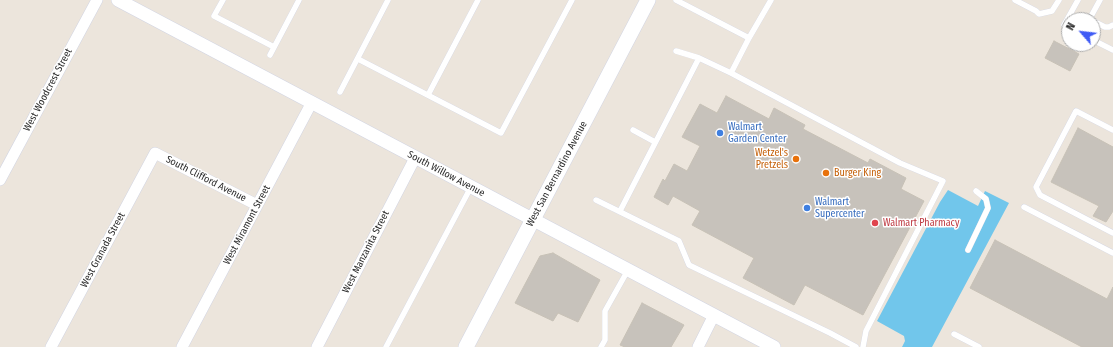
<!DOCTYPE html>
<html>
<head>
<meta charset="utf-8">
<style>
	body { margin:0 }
	#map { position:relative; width:1113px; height:347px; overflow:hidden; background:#ece5dc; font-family:"Fira Sans Condensed",sans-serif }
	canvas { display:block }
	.north { position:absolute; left:1061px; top:12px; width:40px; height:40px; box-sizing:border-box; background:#fff; border:1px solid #aaa; border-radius:50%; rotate:298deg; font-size:11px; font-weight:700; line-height:16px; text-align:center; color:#2a2a2a }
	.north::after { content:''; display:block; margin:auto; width:14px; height:18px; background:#3f5bf5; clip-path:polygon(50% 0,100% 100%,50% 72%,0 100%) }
</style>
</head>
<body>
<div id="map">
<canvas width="1113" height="347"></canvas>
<div class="north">N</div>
</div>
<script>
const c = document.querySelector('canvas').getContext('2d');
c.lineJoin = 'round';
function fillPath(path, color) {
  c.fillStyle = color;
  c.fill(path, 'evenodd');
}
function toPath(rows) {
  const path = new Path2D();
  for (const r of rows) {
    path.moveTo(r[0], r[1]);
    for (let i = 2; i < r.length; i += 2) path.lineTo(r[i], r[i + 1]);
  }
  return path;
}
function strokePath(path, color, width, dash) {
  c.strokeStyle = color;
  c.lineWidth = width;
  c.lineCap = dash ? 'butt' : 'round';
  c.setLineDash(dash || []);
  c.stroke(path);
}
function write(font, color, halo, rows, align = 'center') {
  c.font = font + ' "Fira Sans Condensed",sans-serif';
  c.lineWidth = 3;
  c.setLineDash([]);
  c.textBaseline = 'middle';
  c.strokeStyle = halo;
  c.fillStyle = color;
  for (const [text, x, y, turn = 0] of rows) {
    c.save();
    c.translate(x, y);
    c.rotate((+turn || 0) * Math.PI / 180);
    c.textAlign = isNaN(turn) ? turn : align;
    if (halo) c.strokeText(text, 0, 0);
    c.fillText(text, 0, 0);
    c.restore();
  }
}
const water = toPath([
	[948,190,978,206,985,191,1009,203,932,347,902,347,905,341,904,336,877,321,940,202]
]);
const building = toPath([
	[1054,41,1079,54,1070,71,1045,58,1054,41],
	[726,96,769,119,774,108,805,125,803,129,868,163,870,159,906,178,901,189,924,201,863,315,805,285,794,305,743,278,754,258,692,225,700,211,673,196,668,205,654,197,663,179,665,181,674,164,687,171,700,146,682,137,700,104,717,113,726,96],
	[1078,128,1113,147,1113,211,1106,222,1093,216,1099,206,1051,182,1078,128],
	[995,240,1107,299,1113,287,1113,347,1082,347,970,288,995,240],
	[553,253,600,280,578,322,558,313,553,321,515,303,540,256,553,253],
	[642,303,684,325,671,347,625,347,620,345,642,303]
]);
const service = toPath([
	[223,0,214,16,274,47],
	[676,0,749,38],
	[771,0,749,38,731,73,900,163,943,181,866,331,863,347],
	[1015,0,1036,11,1039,14,1052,11,1059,0],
	[1089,20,1100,0],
	[1093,21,1105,27,1109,27,1113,25],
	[1069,27,1064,25,1078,0],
	[1093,40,1113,50],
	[676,51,699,58,731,73],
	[270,55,299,0],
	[358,59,501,133,572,0],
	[340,92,388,0],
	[428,95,478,0],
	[633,130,655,142],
	[1113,130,1076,111,1036,187,1040,195,1113,233],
	[596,200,679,241,689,265,830,333,856,347],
	[1024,207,1113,253],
	[620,211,699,58],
	[968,250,988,208,986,199,976,191],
	[954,334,979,347],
	[386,347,471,187],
	[601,347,605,340,605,311,628,270]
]);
const minor = toPath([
	[0,180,97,0],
	[51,347,155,153,257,205],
	[182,347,312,102],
	[317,347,415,158],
	[698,347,714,315]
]);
const tertiary = toPath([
	[118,0,774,347]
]);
const secondary = toPath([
	[466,347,648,0]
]);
const markers = [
	[720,133,4,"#3f7fe0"],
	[796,159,4,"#e8710a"],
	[826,173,4,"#e8710a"],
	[807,208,4,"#3f7fe0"],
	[875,223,4,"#e0444e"]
];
const streetNames = [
	["West Woodcrest Street",48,90,-62],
	["South Willow Avenue",446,174,28],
	["West San Bernardino Avenue",557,174,-62],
	["South Clifford Avenue",206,179,27],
	["West Miramont Street",247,225,-62],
	["West Granada Street",103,250,-62],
	["West Manzanita Street",366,252,-63]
];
const shopNames = [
	["Walmart",728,127],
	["Garden Center",728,139],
	["Walmart",815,202],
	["Supercenter",815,214]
];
const foodNames = [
	["Wetzel's",788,153],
	["Pretzels",788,165],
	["Burger King",834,173,"left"]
];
const healthNames = [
	["Walmart Pharmacy",883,223]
];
fillPath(water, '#71c6eb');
fillPath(building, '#c7c2bb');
strokePath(building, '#c7c1b6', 1);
strokePath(service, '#d1d4e2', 6);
strokePath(minor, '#d1d4e2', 12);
strokePath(tertiary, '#d1d4e2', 14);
strokePath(secondary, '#d1d4e2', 16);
strokePath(service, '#fff', 5.5);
strokePath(minor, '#fff', 11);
strokePath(tertiary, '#fff', 13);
strokePath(secondary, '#fff', 15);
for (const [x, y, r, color] of markers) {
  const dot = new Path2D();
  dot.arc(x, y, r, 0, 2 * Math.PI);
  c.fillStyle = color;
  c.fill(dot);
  strokePath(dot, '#fff', 1.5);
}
write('10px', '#2a2a2a', '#fff', streetNames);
write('10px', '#366cbe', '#fff', shopNames, 'left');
write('10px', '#c56008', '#fff', foodNames, 'right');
write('10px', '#be3a42', '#fff', healthNames, 'left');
</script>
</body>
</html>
